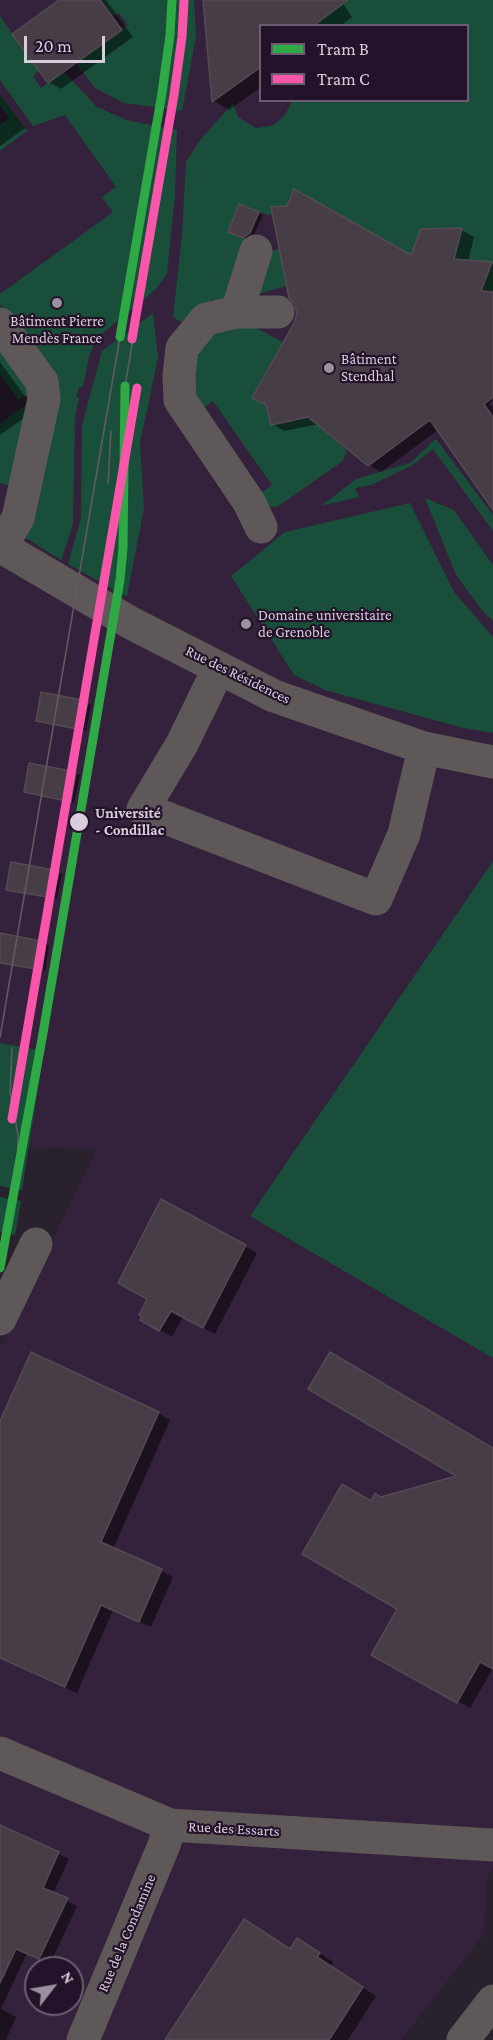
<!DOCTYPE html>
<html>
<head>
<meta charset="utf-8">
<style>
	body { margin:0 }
	#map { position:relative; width:493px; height:2040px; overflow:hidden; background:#2a212e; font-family:"Crimson Pro",serif }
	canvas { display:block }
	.legend { position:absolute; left:259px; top:24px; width:210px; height:78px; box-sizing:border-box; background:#231229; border:2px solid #6b5d71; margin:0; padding:8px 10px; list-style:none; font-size:18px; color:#d7cddc }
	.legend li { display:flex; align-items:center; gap:12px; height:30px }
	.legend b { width:30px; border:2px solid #6b5d71 }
	.north { position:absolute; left:24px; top:1956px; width:60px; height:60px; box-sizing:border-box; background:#231229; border:2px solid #6b5d71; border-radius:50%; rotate:59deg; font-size:16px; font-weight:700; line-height:24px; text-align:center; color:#d7cddc }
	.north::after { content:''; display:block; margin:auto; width:21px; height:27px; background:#9a919f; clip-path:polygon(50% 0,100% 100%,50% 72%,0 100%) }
	.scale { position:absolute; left:24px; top:36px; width:81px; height:27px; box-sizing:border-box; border:3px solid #d7cddc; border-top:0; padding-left:8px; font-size:18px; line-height:21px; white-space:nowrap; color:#d7cddc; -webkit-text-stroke:4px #231229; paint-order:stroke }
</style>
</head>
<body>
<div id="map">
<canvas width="493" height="2040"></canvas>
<ul class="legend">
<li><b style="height:8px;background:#2fa846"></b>Tram B</li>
<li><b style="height:8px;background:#f955ab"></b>Tram C</li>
</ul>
<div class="north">N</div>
<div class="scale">20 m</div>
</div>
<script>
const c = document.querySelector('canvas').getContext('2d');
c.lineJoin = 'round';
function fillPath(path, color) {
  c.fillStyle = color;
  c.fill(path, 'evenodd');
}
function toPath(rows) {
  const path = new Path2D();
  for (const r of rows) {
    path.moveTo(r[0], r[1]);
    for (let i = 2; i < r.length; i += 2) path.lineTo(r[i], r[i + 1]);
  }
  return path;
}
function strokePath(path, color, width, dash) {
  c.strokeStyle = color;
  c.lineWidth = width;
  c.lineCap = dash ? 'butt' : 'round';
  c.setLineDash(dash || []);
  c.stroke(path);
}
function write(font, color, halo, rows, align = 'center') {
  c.font = font + ' "Crimson Pro",serif';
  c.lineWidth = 4.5;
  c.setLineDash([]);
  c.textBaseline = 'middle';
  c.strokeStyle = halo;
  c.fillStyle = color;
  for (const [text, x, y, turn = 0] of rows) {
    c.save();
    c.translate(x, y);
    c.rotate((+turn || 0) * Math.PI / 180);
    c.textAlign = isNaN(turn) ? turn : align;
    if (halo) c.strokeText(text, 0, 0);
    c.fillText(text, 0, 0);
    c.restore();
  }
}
const built = toPath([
	[0,0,493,0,493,1867,486,1882,484,1934,401,2040,0,2040,0,1348,97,1149,0,1147],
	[260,26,468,26,468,100,260,100],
	[36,1968,72,1968,72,2004,36,2004]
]);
const green = toPath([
	[100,0,194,0,196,37,182,111,124,103,95,88,76,63,128,25,119,13,113,17],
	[332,0,493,0,493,292,481,291,492,262,454,259,462,228,422,229,393,299,385,240,295,189,287,206,272,207,273,214,268,215,239,204,228,232,248,240,224,300,212,300,181,322,173,317,182,235,186,162,201,139,233,103,238,117,256,128,274,125,285,115,292,101,468,100,468,26,313,25],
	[0,16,39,71,33,76,41,88,64,72,97,107,126,120,177,130,175,195,167,273,157,288,96,339,89,357,83,387,79,387,76,397,79,398,75,417,73,525,61,560,26,538,59,398,53,379,0,304,0,294,113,212,102,197,116,187,65,115,33,126,0,80],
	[0,94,27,131,0,151,0,125,9,118,0,105],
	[279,249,287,286,258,294,269,251],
	[153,313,158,358,140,443,144,508,127,597,68,564,81,518,82,425,102,351],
	[245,322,283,342,253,398,266,406,271,425,346,410,327,433,347,450,343,461,277,507,265,506,258,495,272,485,213,401,197,412,183,370,197,340],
	[0,344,33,390,19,400,0,374],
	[35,398,15,487,0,483,0,424],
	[436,439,493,515,493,531,433,449,413,465,371,485,355,488,359,497,321,506,356,479,410,463],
	[425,498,454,510,493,565,493,621,481,609,456,575],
	[410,503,454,592,493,637,493,733,463,728,325,690,294,675,231,576,285,532],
	[493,861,493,1358,250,1216],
	[0,1043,44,1051,22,1190,0,1186],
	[0,1197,21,1201,15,1235,0,1232]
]);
const shadow = toPath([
	[61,0,106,0,133,37,61,89,49,82],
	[205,0,342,0,341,1,352,17,341,26,260,26,260,88,229,110,214,101],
	[0,94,25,128,0,146],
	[240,206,263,215,254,235,248,239,234,234],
	[422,230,462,230,474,237,468,262,493,264,493,397,490,404,493,408,493,507,438,430,381,472,369,465,319,424,284,431,272,424,411,257],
	[0,362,35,410,0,435],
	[87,703,91,705,86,731,37,720],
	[76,773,80,775,74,803,25,791],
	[58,872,62,874,57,899,8,889],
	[0,939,45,943,49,945,45,971,0,963],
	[162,1201,257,1253,215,1334,183,1317,172,1337,142,1319,149,1299],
	[158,1413,170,1420,113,1549,173,1577,151,1627,113,1610,77,1693,0,1658,0,1425],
	[493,1447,493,1668,470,1708,373,1654,399,1609,371,1503,460,1477],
	[0,1826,69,1859,53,1894,77,1906,50,1964,27,1953,1,2009,16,2017,6,2040,0,2040],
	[312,1948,333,1962,331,1967,376,1996,348,2040,178,2040]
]);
const building = toPath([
	[59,0,100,0,122,30,48,83,12,34,59,0],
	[203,0,348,0,313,26,261,26,261,67,212,102,203,0],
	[294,189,411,255,421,229,462,228,454,259,492,262,481,291,493,292,493,397,484,404,493,417,493,510,430,420,368,466,308,417,271,425,266,405,252,398,294,323,297,313,294,303,289,298,271,207,287,206,294,189],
	[239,204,259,212,250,233,243,238,228,232,239,204],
	[41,692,88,701,82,730,36,721,41,692],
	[29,763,76,772,71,802,24,792,29,763],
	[11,862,59,871,53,898,6,890,11,862],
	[0,933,46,942,42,970,0,963,0,933],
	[161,1199,246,1245,203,1328,171,1311,159,1331,140,1320,142,1316,139,1315,147,1299,118,1283,161,1199],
	[31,1352,159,1412,101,1542,162,1569,139,1622,101,1605,65,1687,0,1658,0,1421,31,1352],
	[330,1352,493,1448,493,1669,480,1662,457,1703,371,1655,397,1609,302,1554,342,1484,371,1501,375,1493,381,1497,456,1476,308,1389,330,1352],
	[0,1825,59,1852,43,1888,68,1898,39,1959,16,1949,0,1983,0,1825],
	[244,1919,290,1949,297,1938,320,1953,317,1957,363,1987,329,2040,165,2040,244,1919]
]);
const minor = toPath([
	[237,312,256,251],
	[0,324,42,382,44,399,18,518,1,547],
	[261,527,249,502,180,400,179,375,182,348,206,319,237,312,278,312],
	[0,546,131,623,274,696,424,748,493,762],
	[219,668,182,744,143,809,376,899,404,834,424,748],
	[0,1319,36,1244],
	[0,1753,170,1825,493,1845],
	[83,2040,164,1845,170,1825],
	[463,2040,493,2001]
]);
const tram = toPath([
	[125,386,172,112],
	[108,484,111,431],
	[0,1037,120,337],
	[12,1048,10,1092,18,1135,17,1179]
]);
const tram1 = toPath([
	[120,337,162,93,170,35,172,0],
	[0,1268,42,1039,120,580,123,548,125,386]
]);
const tram2 = toPath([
	[132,339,174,95,182,37,184,1],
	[12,1119,137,388]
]);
const markers = [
	[57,303,6,"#9a919f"],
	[329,368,6,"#9a919f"],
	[246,624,6,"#9a919f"],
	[79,822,10,"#d7cddc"]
];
const poiNames = [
	["Bâtiment Pierre",57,321,"center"],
	["Mendès France",57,338,"center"],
	["Bâtiment",341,359],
	["Stendhal",341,376],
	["Domaine universitaire",258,615],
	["de Grenoble",258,632]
];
const streetNames = [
	["Rue des Résidences",238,675,26],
	["Rue des Essarts",234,1829,3],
	["Rue de la Condamine",127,1933,-67]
];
const stopNames = [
	["Université",95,813],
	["- Condillac",95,830]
];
fillPath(built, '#34213b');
fillPath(green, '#194f3a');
fillPath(shadow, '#0007');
fillPath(building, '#473d47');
strokePath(building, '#544a53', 1.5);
strokePath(minor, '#5f5859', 33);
strokePath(tram, '#625c62', 1.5);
strokePath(tram1, '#2fa846', 9);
strokePath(tram2, '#f955ab', 9);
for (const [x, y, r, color] of markers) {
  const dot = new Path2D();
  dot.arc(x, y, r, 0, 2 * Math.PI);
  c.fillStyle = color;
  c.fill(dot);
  strokePath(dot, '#231229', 2);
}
write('15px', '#d7cddc', '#231229', poiNames, 'left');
write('15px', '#d7cddc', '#231229', streetNames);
write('bold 15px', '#d7cddc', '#231229', stopNames, 'left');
</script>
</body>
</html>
